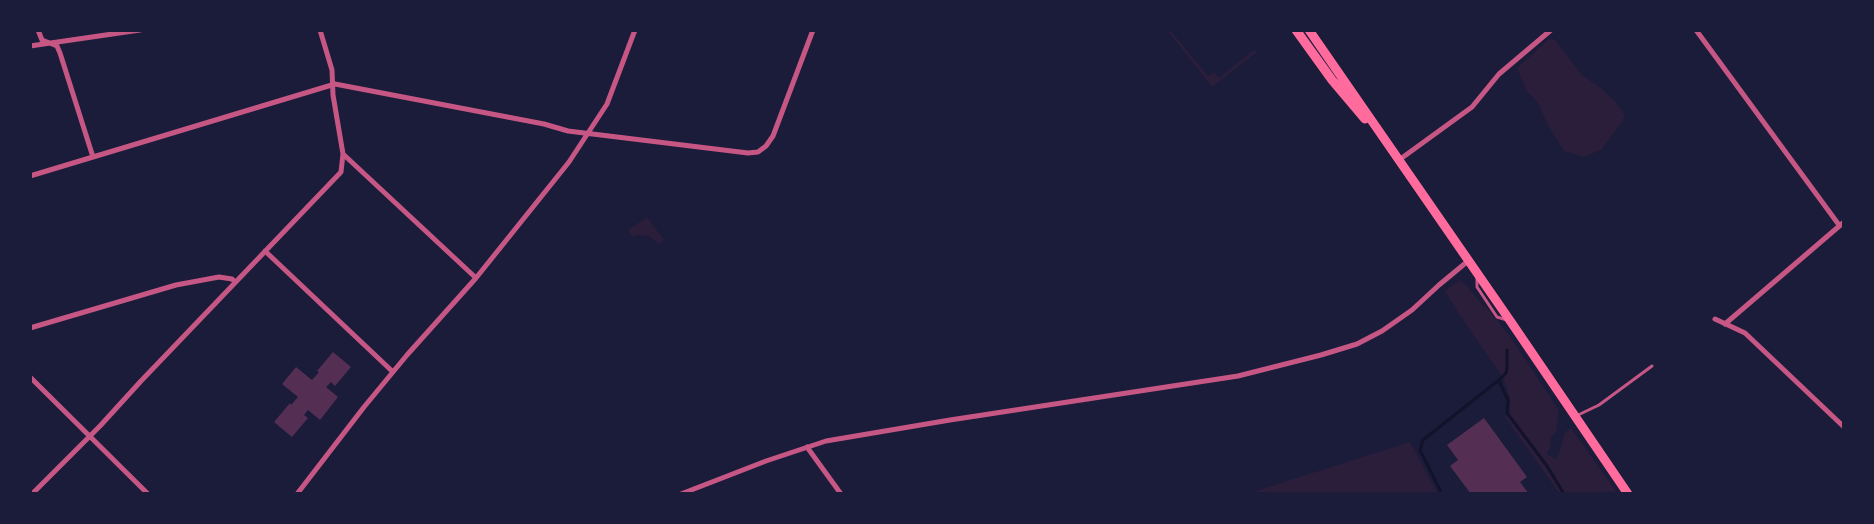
<!DOCTYPE html>
<html>
<head>
<meta charset="utf-8">
<style>
	body { margin:0 }
	#map { position:relative; width:1874px; height:524px; overflow:hidden; background:#1b1b3a; font-family:"Archivo Narrow",sans-serif }
	canvas { display:block }
	.frame { position:absolute; inset:0; border:32px solid #1b1b3a; pointer-events:none }
</style>
</head>
<body>
<div id="map">
<canvas width="1874" height="524"></canvas>
<div class="frame"></div>
</div>
<script>
const c = document.querySelector('canvas').getContext('2d');
c.lineJoin = 'round';
function fillPath(path, color) {
  c.fillStyle = color;
  c.fill(path, 'evenodd');
}
function toPath(rows) {
  const path = new Path2D();
  for (const r of rows) {
    path.moveTo(r[0], r[1]);
    for (let i = 2; i < r.length; i += 2) path.lineTo(r[i], r[i + 1]);
  }
  return path;
}
function strokePath(path, color, width, dash) {
  c.strokeStyle = color;
  c.lineWidth = width;
  c.lineCap = dash ? 'butt' : 'round';
  c.setLineDash(dash || []);
  c.stroke(path);
}
const green = toPath([
	[1167,30,1170,30,1208,76,1214,72,1219,78,1252,51,1258,51,1212,87],
	[1549,39,1555,40,1582,75,1601,88,1615,101,1624,114,1624,119,1602,149,1584,157,1564,151,1548,125,1538,103,1527,91,1517,68],
	[647,217,664,240,659,244,649,236,637,235,633,237,628,230],
	[1460,280,1467,286,1484,307,1486,307,1508,334,1558,409,1558,415,1556,432,1550,439,1551,446,1547,454,1556,459,1560,451,1565,432,1571,428,1618,494,1560,494,1505,417,1510,413,1510,399,1504,379,1459,314,1445,291],
	[1410,442,1438,494,1248,494,1290,480]
]);
const stream = toPath([
	[1499,381,1508,400,1507,413,1547,466,1564,494],
	[1442,494,1420,450,1423,440,1500,379,1506,373,1507,368,1507,350]
]);
const building = toPath([
	[333,352,351,367,335,386,331,382,326,387,338,397,320,420,308,410,304,415,308,418,292,437,274,422,290,403,291,405,298,397,282,384,296,367,312,380,319,372,317,371],
	[1484,418,1527,477,1520,482,1529,494,1471,494,1450,466,1458,460,1447,445]
]);
const service = toPath([
	[1477,278,1477,287,1497,317,1507,320],
	[1576,416,1599,405,1652,366]
]);
const minor = toPath([
	[38,30,42,40,57,46,60,53,93,157],
	[320,30,332,70,333,95,343,154,476,278],
	[1696,30,1839,225],
	[30,46,140,30],
	[1399,160,1472,107,1499,74,1551,30],
	[30,176,335,84,544,124,568,131,748,153,758,152,766,146,773,136,813,30],
	[265,251,393,372],
	[1715,319,1745,333,1844,427],
	[1725,324,1844,222],
	[30,328,176,285,219,277,232,279,235,282],
	[30,377,148,494],
	[807,447,841,494],
	[32,494,100,426,141,381,341,172,343,154],
	[297,494,364,407,407,355,476,278,569,162,607,104,635,30],
	[681,494,766,461,826,441,950,420,1238,376,1321,355,1357,344,1382,331,1412,310,1439,285,1468,261]
]);
const trunk = toPath([
	[1296,30,1332,80,1365,119],
	[1309,30,1511,322,1628,494]
]);
fillPath(green, '#2a1e3b');
strokePath(stream, '#12122b', 3);
fillPath(building, '#542f53');
strokePath(service, '#c65784', 3);
strokePath(minor, '#c65784', 5);
strokePath(trunk, '#ff6b9d', 9);
</script>
</body>
</html>
